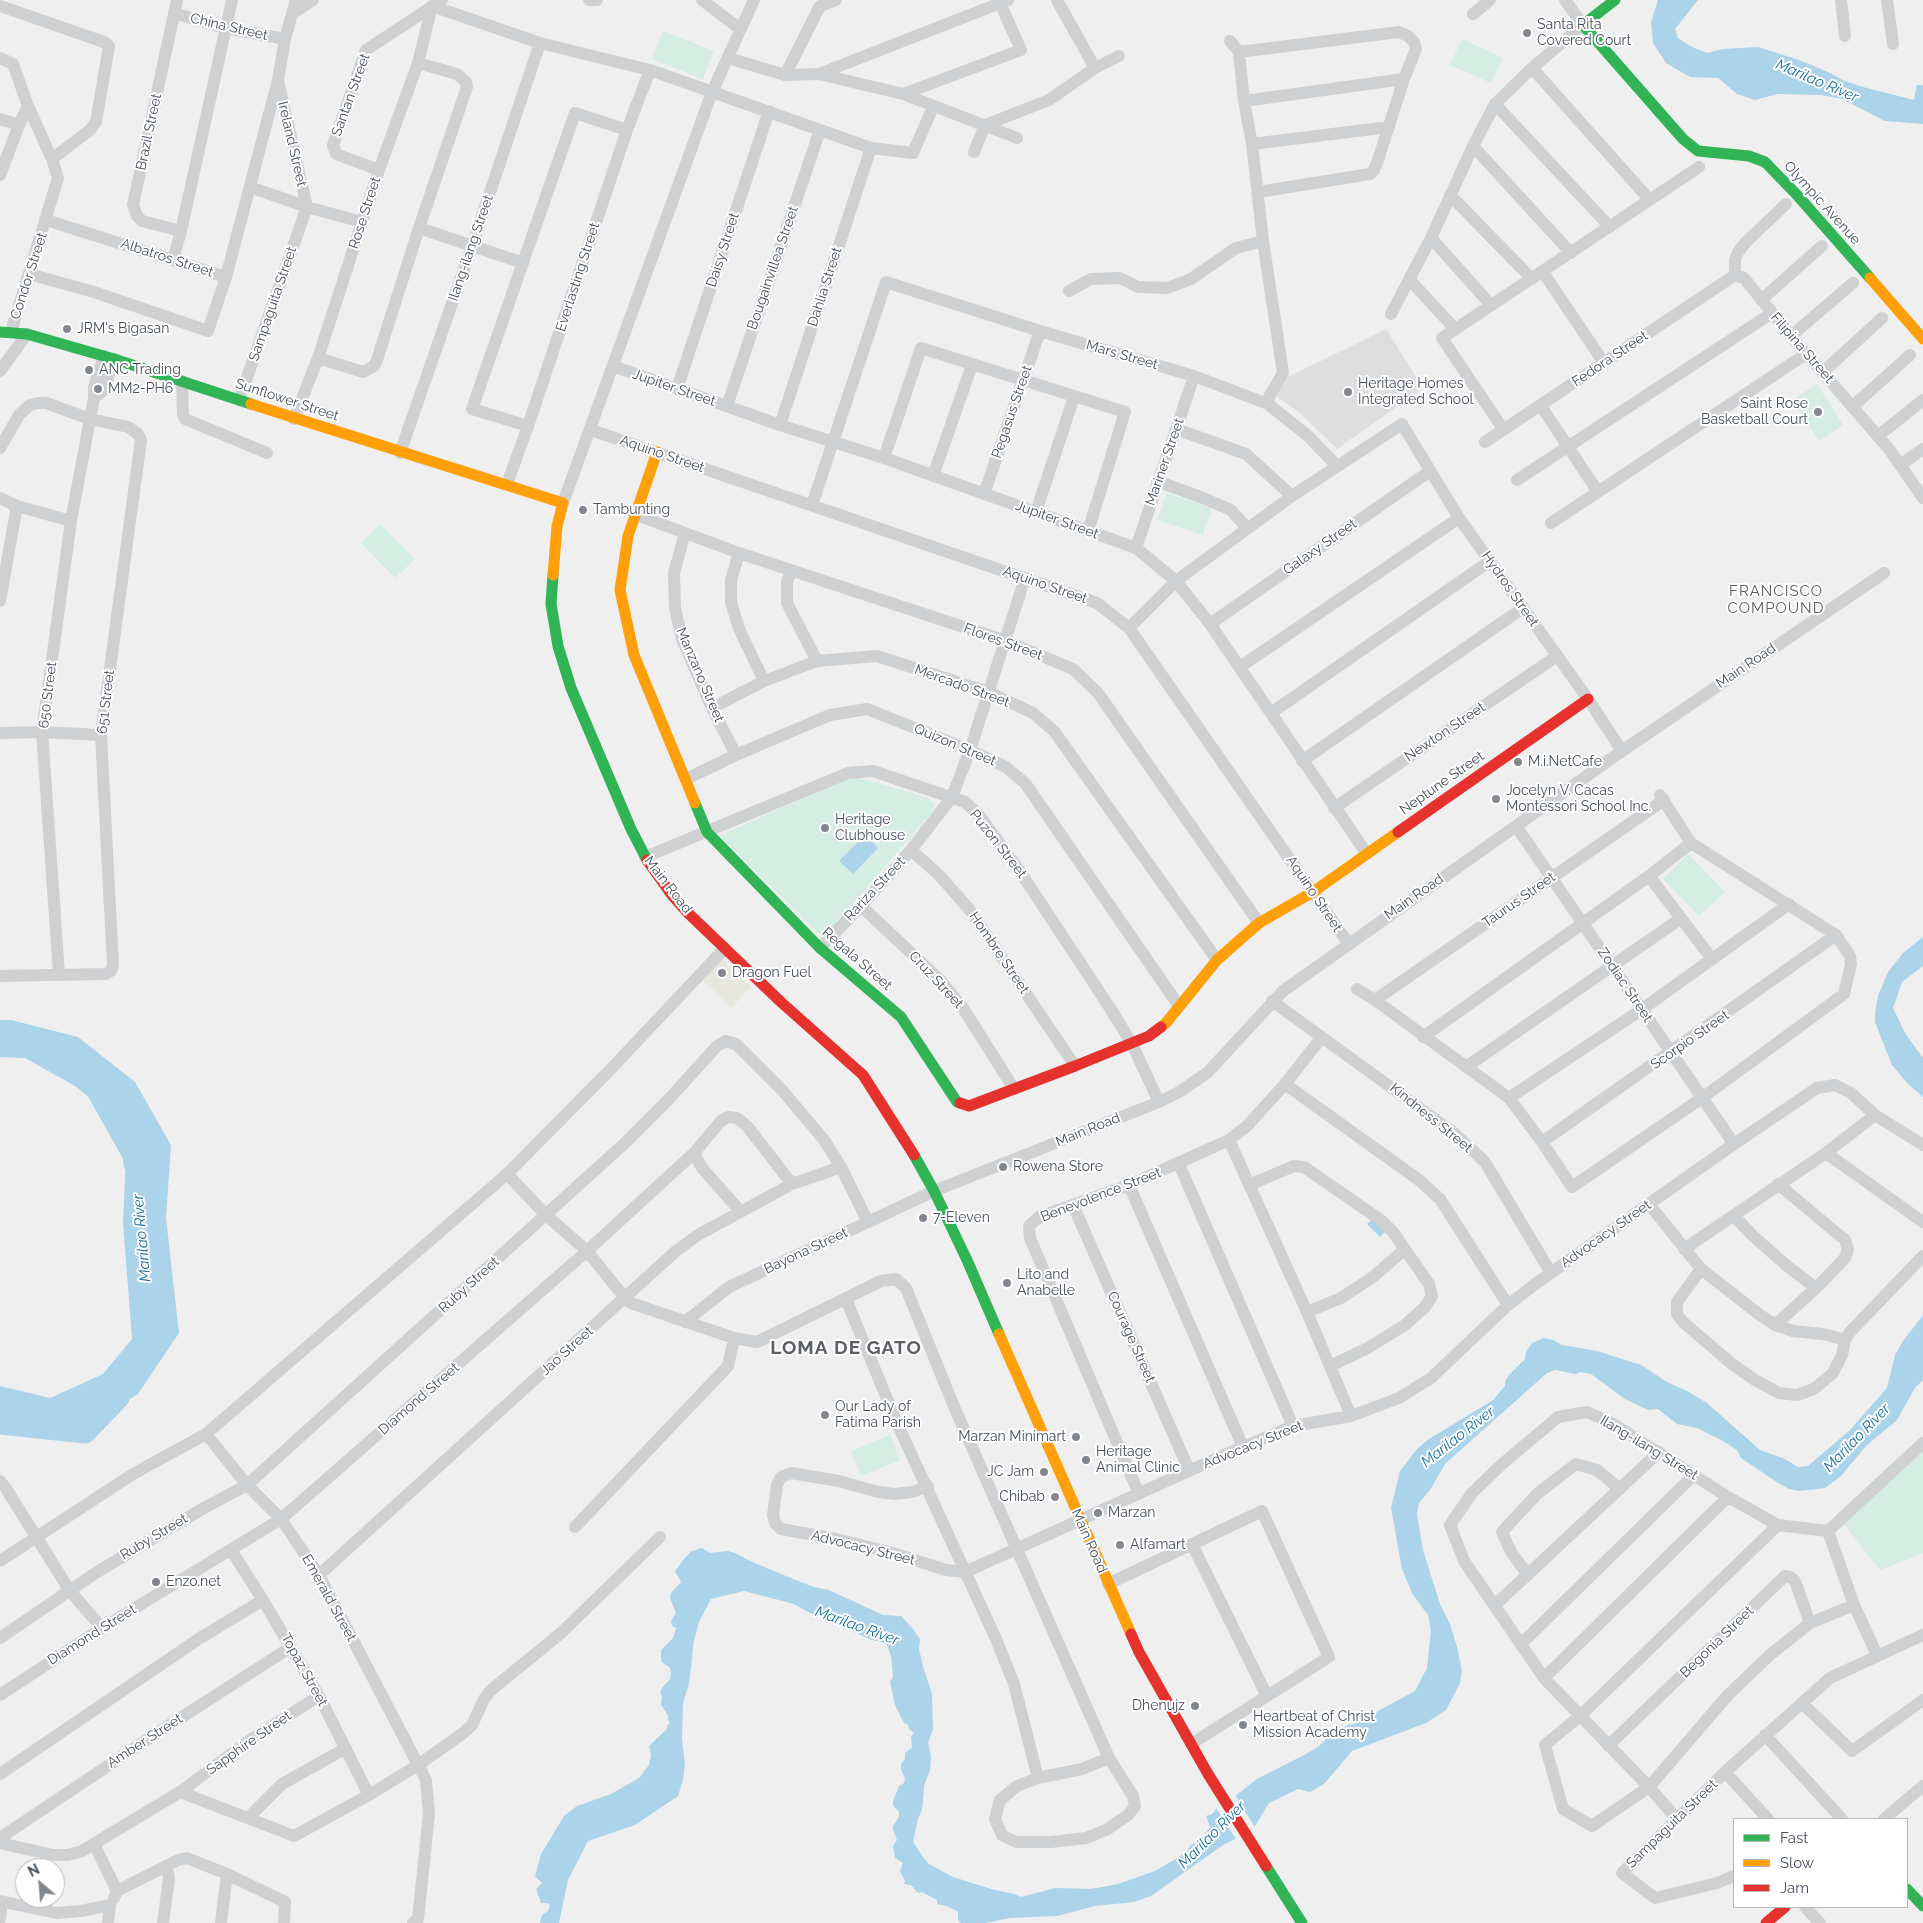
<!DOCTYPE html>
<html>
<head>
<meta charset="utf-8">
<style>
	body { margin:0 }
	#map { position:relative; width:1923px; height:1923px; overflow:hidden; background:#f0efef; font-family:Raleway,sans-serif }
	canvas { display:block }
	.legend { position:absolute; left:1733px; top:1818px; width:175px; height:90px; box-sizing:border-box; background:#fff; border:1px solid #b5b9bd; margin:0; padding:6px 9px; list-style:none; font-size:15px; color:#474f5b }
	.legend li { display:flex; align-items:center; gap:10px; height:25px }
	.legend b { width:25px; border:1px solid #b5b9bd }
	.north { position:absolute; left:15px; top:1858px; width:50px; height:50px; box-sizing:border-box; background:#fff; border:1px solid #b5b9bd; border-radius:50%; rotate:333deg; font-size:14px; font-weight:700; line-height:20px; text-align:center; color:#474f5b }
	.north::after { content:''; display:block; margin:auto; width:18px; height:22px; background:#82878f; clip-path:polygon(50% 0,100% 100%,50% 72%,0 100%) }
</style>
</head>
<body>
<div id="map">
<canvas width="1923" height="1923"></canvas>
<ul class="legend">
<li><b style="height:6px;background:#30b455"></b>Fast</li>
<li><b style="height:6px;background:#ff9f0a"></b>Slow</li>
<li><b style="height:6px;background:#e5322d"></b>Jam</li>
</ul>
<div class="north">N</div>
</div>
<script>
const c = document.querySelector('canvas').getContext('2d');
c.lineJoin = 'round';
function fillPath(path, color) {
  c.fillStyle = color;
  c.fill(path, 'evenodd');
}
function toPath(rows) {
  const path = new Path2D();
  for (const r of rows) {
    path.moveTo(r[0], r[1]);
    for (let i = 2; i < r.length; i += 2) path.lineTo(r[i], r[i + 1]);
  }
  return path;
}
function strokePath(path, color, width, dash) {
  c.strokeStyle = color;
  c.lineWidth = width;
  c.lineCap = dash ? 'butt' : 'round';
  c.setLineDash(dash || []);
  c.stroke(path);
}
function write(font, color, halo, rows, align = 'center') {
  c.font = font + ' Raleway,sans-serif';
  c.lineWidth = 4;
  c.setLineDash([]);
  c.textBaseline = 'middle';
  c.strokeStyle = halo;
  c.fillStyle = color;
  for (const [text, x, y, turn = 0] of rows) {
    c.save();
    c.translate(x, y);
    c.rotate((+turn || 0) * Math.PI / 180);
    c.textAlign = isNaN(turn) ? turn : align;
    if (halo) c.strokeText(text, 0, 0);
    c.fillText(text, 0, 0);
    c.restore();
  }
}
const commercial = toPath([
	[721,958,751,987,731,1008,701,978]
]);
const education = toPath([
	[1386,329,1423,388,1337,449,1299,412,1276,396,1288,377]
]);
const green = toPath([
	[663,31,714,51,703,79,652,59],
	[1462,39,1503,58,1491,83,1450,65],
	[1817,384,1843,425,1819,441,1792,400],
	[1167,493,1212,508,1203,535,1157,520],
	[380,524,415,559,395,578,361,543],
	[852,776,926,797,935,804,933,811,823,938,719,836],
	[1688,854,1725,892,1699,916,1663,879],
	[890,1435,900,1460,861,1476,851,1451],
	[1923,1451,1923,1553,1880,1570,1843,1523]
]);
const water = toPath([
	[1658,0,1698,0,1675,29,1678,38,1690,46,1707,53,1723,49,1758,47,1799,60,1828,72,1845,81,1863,87,1914,100,1917,85,1923,85,1923,124,1885,121,1842,99,1821,95,1777,94,1755,100,1737,94,1718,78,1690,77,1666,63,1653,43,1651,22],
	[865,835,878,848,853,874,839,861],
	[1923,937,1923,966,1902,982,1893,1008,1905,1033,1923,1058,1923,1097,1908,1084,1892,1065,1875,1022,1875,1013,1878,996,1888,972,1903,953],
	[0,1020,11,1020,78,1037,135,1082,171,1145,166,1218,179,1333,138,1394,74,1433,0,1431,0,1386,50,1398,103,1374,132,1339,123,1223,126,1158,121,1123,75,1086,25,1058,0,1057],
	[1374,1217,1387,1230,1380,1237,1367,1224],
	[1923,1315,1923,1380,1915,1388,1897,1420,1866,1446,1841,1476,1825,1488,1799,1491,1789,1489,1775,1481,1741,1458,1737,1450,1723,1441,1697,1428,1677,1424,1658,1409,1648,1410,1625,1399,1591,1374,1580,1372,1576,1374,1555,1370,1547,1373,1445,1464,1430,1490,1419,1503,1417,1514,1423,1550,1440,1604,1450,1624,1457,1647,1462,1670,1460,1683,1446,1710,1426,1723,1352,1751,1324,1784,1310,1792,1298,1789,1269,1803,1253,1829,1234,1797,1257,1779,1306,1754,1319,1746,1328,1737,1348,1725,1354,1724,1415,1691,1427,1668,1431,1631,1428,1615,1413,1595,1402,1569,1391,1508,1400,1471,1417,1449,1429,1439,1493,1400,1505,1386,1505,1381,1509,1375,1525,1359,1526,1352,1532,1343,1544,1338,1553,1340,1562,1345,1597,1351,1641,1365,1667,1382,1689,1392,1707,1403,1760,1450,1785,1459,1798,1467,1808,1466,1850,1430,1887,1388,1895,1355,1903,1341],
	[702,1548,710,1553,728,1551,735,1553,750,1561,798,1581,814,1587,829,1590,883,1615,901,1616,913,1629,920,1639,919,1649,923,1666,932,1694,933,1729,928,1743,931,1756,930,1770,924,1786,922,1810,918,1819,913,1842,923,1857,929,1864,953,1877,991,1889,1014,1894,1021,1897,1055,1888,1091,1889,1118,1884,1155,1871,1186,1853,1190,1846,1203,1837,1210,1827,1206,1816,1212,1814,1218,1806,1237,1838,1223,1845,1151,1896,1134,1902,1095,1906,1057,1916,1010,1918,985,1923,961,1923,958,1920,958,1912,955,1910,946,1906,937,1904,937,1900,922,1892,918,1893,911,1885,904,1884,905,1881,900,1871,903,1863,895,1858,893,1846,897,1840,893,1830,893,1826,899,1817,899,1812,893,1805,893,1801,899,1786,904,1783,905,1778,901,1770,901,1764,905,1759,905,1753,912,1748,911,1737,914,1733,909,1729,908,1725,904,1723,895,1705,890,1682,893,1677,891,1656,886,1643,872,1640,808,1612,794,1604,744,1591,711,1599,699,1622,694,1640,689,1684,683,1703,682,1739,685,1764,683,1780,678,1796,635,1825,588,1841,568,1880,559,1923,540,1923,542,1915,548,1911,550,1905,548,1903,541,1903,536,1889,542,1883,535,1876,541,1854,564,1816,577,1806,611,1794,639,1778,649,1765,651,1755,649,1746,667,1729,667,1726,670,1722,668,1720,668,1715,661,1705,662,1696,660,1693,662,1688,670,1679,671,1674,670,1668,662,1662,661,1658,661,1650,673,1638,676,1628,672,1626,671,1621,676,1613,670,1598,671,1593,681,1582,675,1571,684,1559,692,1551]
]);
const pier = toPath([
	[1234,1793,1256,1829,1254,1831,1252,1831,1231,1795],
	[1217,1804,1239,1840,1237,1841,1215,1806]
]);
const river = toPath([
	[96,1089,133,1155,134,1164],
	[0,1424,85,1433,119,1398]
]);
const street = toPath([
	[177,0,133,205,137,216,142,221,181,231],
	[589,0,597,0],
	[702,0,740,29],
	[1057,0,1095,68],
	[1841,0,1845,36],
	[1887,0,1893,44],
	[0,6,104,42,109,46,96,122,90,130,52,159],
	[174,13,225,28,285,39],
	[293,13,313,0],
	[1473,14,1490,0],
	[1230,41,1239,52,1244,101,1252,144,1263,241,1283,373,1269,397,1268,404],
	[1239,52,1399,32,1408,36,1414,42,1416,49,1404,79,1377,163,1374,170,1370,174,1258,192],
	[0,58,13,64,28,106,52,159,58,178,11,332],
	[728,58,785,75,819,74,1008,0],
	[1532,68,1649,199],
	[819,74,903,94,1017,138],
	[785,75,820,6,836,0],
	[903,94,1021,50,1000,3],
	[1244,101,1404,79],
	[1495,104,1610,227],
	[0,119,19,125],
	[1252,144,1389,127],
	[1473,146,1571,253],
	[974,152,985,125,1049,100,1095,68,1119,56],
	[379,170,336,154,333,145,366,50,442,0],
	[0,175,19,125,28,106],
	[250,187,307,207,362,222],
	[1450,195,1532,279],
	[419,228,523,263],
	[1431,238,1491,305],
	[173,260,181,231,232,0],
	[1543,272,1604,363],
	[29,274,94,292,208,331,226,277,46,220],
	[1735,275,1744,278,1791,336,1863,419,1889,449,1923,498],
	[1735,275,1735,260,1738,252,1746,242,1786,204],
	[226,277,278,80,285,39,296,0],
	[1410,280,1455,329],
	[1069,291,1091,279,1120,278,1138,287,1167,288,1191,279,1236,248,1263,241],
	[1761,300,1822,246],
	[1391,314,1431,238,1473,146,1495,104,1532,68,1583,25,1565,0],
	[1791,336,1853,283],
	[318,358,363,372,374,366,377,360,419,228,467,87,466,82,457,74,418,63],
	[613,366,780,425,884,458,1136,548,1176,581,1210,624,1367,854],
	[0,371,27,334],
	[1823,372,1882,318],
	[182,381,183,415,185,419,267,453],
	[677,389,769,111],
	[94,398,104,390,114,359],
	[239,400,307,207,278,80],
	[727,406,820,130],
	[1541,406,1598,492],
	[1852,407,1910,355],
	[294,419,318,358,379,170,418,63,432,6,540,43,650,70,871,148,913,153,933,107],
	[780,425,871,148],
	[528,426,472,409,575,113,627,130],
	[1176,429,1246,454,1292,496],
	[1503,429,1442,338,1699,167],
	[591,430,1097,603,1129,628,1348,943],
	[1878,436,1923,400],
	[1485,442,1735,275],
	[0,448,19,415,30,405,38,403,46,403,90,419,128,427,138,434,141,440,101,735,113,965,111,971,105,974,0,976],
	[400,453,472,246,540,43],
	[884,458,921,348,1125,412,1088,531],
	[1900,465,1923,449],
	[933,476,972,365],
	[1517,480,1772,313],
	[1157,481,1203,498,1231,510,1247,528],
	[507,484,528,426,627,130,650,70],
	[984,494,1040,331],
	[0,498,17,506,71,521],
	[563,503,712,92,754,0],
	[812,505,886,282,1040,331,1194,376,1268,404,1308,436,1337,466],
	[1036,512,1074,397],
	[634,514,739,553,1006,641,1073,669,1098,693,1259,923],
	[1551,523,1806,354],
	[685,533,674,573,675,608,682,639,712,708,736,755],
	[1136,548,1194,376],
	[739,553,731,580,731,603,740,631,764,681],
	[791,570,787,582,787,603,817,661],
	[0,601,17,506],
	[1210,624,1430,471],
	[1129,628,1176,581,1292,496,1402,424,1459,518,1588,699,1622,751],
	[1240,667,1459,518],
	[712,708,764,681,817,661,877,656,988,692,1033,713,1054,731,1217,960],
	[1271,713,1490,561],
	[0,733,42,732,101,735],
	[1302,761,1523,608],
	[686,779,736,755,830,715,867,709,970,750,1006,767,1025,783,1179,1006],
	[1334,808,1557,656],
	[1516,826,1734,1144],
	[911,850,939,875,969,909,1075,1066],
	[645,857,848,773,873,771,965,802,979,815,1019,870,1110,1008,1132,1044,1159,1102],
	[1649,876,1712,959],
	[861,906,942,982,963,1008,1014,1089],
	[820,948,861,906,911,850,952,797,970,750,1025,578],
	[59,974,42,732,71,521,94,398,94,387,104,356],
	[1357,989,1375,1000,1509,1098,1542,1142,1572,1187,1702,1098,1844,994,1851,964,1850,956,1836,935,1691,843,1660,795],
	[1375,1000,1664,800],
	[1272,1001,1454,1133,1485,1162,1551,1273],
	[1423,1037,1649,876,1691,843],
	[1466,1067,1680,919],
	[1285,1084,1419,1180,1440,1199,1508,1305],
	[1509,1098,1641,1010,1789,904],
	[1229,1140,1307,1312,1351,1416],
	[1542,1142,1836,935],
	[694,1153,702,1168,741,1212],
	[1826,1153,1923,1222],
	[1179,1164,1293,1426],
	[507,1174,546,1215,587,1251,625,1298,631,1303,734,1338,757,1342,881,1281,896,1279,906,1288,955,1409,1109,1758,1133,1796,1135,1806,1128,1815,1106,1830,1086,1838,1051,1842,1016,1842,1002,1835,995,1819,1000,1800,1017,1786,1038,1778,1082,1769,1109,1758],
	[1129,1185,1243,1447],
	[1249,1185,1294,1166,1304,1167,1382,1221,1393,1232,1429,1284,1432,1296,1425,1307,1405,1325,1366,1349,1330,1366],
	[1649,1204,1701,1269,1760,1315,1775,1325,1793,1331,1823,1334,1845,1340],
	[1073,1205,1189,1470],
	[1734,1216,1753,1236,1786,1265,1816,1288],
	[1684,1249,1826,1153,1875,1115],
	[1701,1269,1677,1302,1677,1314,1683,1322,1732,1364,1755,1380,1779,1393,1797,1395,1814,1389,1833,1373,1842,1355,1845,1340,1850,1332,1923,1256],
	[846,1299,897,1423,996,1639,1014,1684,1038,1778],
	[1307,1312,1341,1298,1373,1277,1405,1249],
	[685,1322,729,1287,868,1222,934,1191,1159,1102,1181,1091,1208,1072,1283,991,1622,751,1884,573],
	[1775,1325,1816,1288,1845,1258,1848,1249,1845,1240,1778,1184],
	[206,1434,247,1485,281,1519,319,1575,426,1780,429,1814,418,1919,413,1923],
	[0,1481,5,1487,70,1591,102,1628],
	[928,1486,912,1492,895,1494,878,1492,839,1481,791,1473,781,1477,777,1485,773,1515,775,1523,781,1529,836,1539,893,1553,946,1570,965,1572,1224,1455,1293,1426,1351,1416,1399,1398,1431,1378,1508,1305,1538,1282,1734,1144,1817,1088,1835,1085,1851,1093,1875,1115,1923,1145],
	[1139,1494,1030,1238,1029,1226,1039,1217,1129,1185,1229,1140,1247,1126,1285,1084,1322,1037],
	[1778,1525,1580,1716,1545,1745,1563,1809,1592,1826,1649,1787,1728,1695,1771,1654,1810,1623,1854,1605],
	[575,1527,728,1366,734,1338],
	[1828,1531,1854,1605,1877,1655],
	[1192,1544,1267,1696],
	[231,1550,263,1600,319,1696,369,1795],
	[0,1561,133,1474,206,1434,507,1174,608,1072,725,948],
	[319,1575,676,1251,698,1235,792,1184,841,1167],
	[1528,1575,1511,1552,1502,1532,1537,1494,1576,1464,1597,1470,1620,1489],
	[1108,1584,1262,1511,1329,1657,1191,1744],
	[1495,1605,1659,1452],
	[0,1638,97,1572,204,1508,247,1485,625,1143,668,1100,717,1046,726,1041,736,1044,782,1090,824,1140,841,1167,868,1222],
	[1521,1644,1694,1475],
	[1544,1678,1728,1497],
	[0,1695,102,1628,281,1519,587,1251,694,1153,721,1121,728,1117,737,1118,747,1126,792,1184],
	[1802,1703,1852,1751,1923,1700],
	[1765,1735,1842,1819],
	[1608,1746,1785,1576,1790,1577,1795,1581,1810,1623],
	[1725,1772,1768,1819],
	[0,1774,200,1638,263,1600],
	[180,1792,294,1836,369,1795,418,1765,462,1734,472,1725,484,1699,490,1691,561,1633,660,1537],
	[249,1817,282,1784,346,1748],
	[1677,1819,1649,1787,1544,1678,1464,1561,1450,1525,1472,1493,1501,1465,1558,1417,1587,1412,1612,1423,1728,1497,1778,1525,1828,1531,1923,1443],
	[1884,1819,1923,1786],
	[0,1838,157,1733,291,1647],
	[0,1843,53,1855,68,1855,82,1851,180,1792,250,1740,319,1696],
	[94,1844,117,1891,114,1898],
	[1734,1876,1717,1883,1655,1898,1622,1873,1725,1772,1830,1678,1923,1635],
	[117,1891,178,1860,187,1858,227,1874,285,1902,284,1923],
	[0,1901,57,1913,81,1911,110,1905,108,1923],
	[1805,1907,1820,1923],
	[0,1919,2,1902],
	[163,1923,169,1878,166,1866],
	[221,1923,227,1874]
]);
const fast = toPath([
	[1615,0,1583,25,1683,139,1698,151,1749,156,1765,162,1797,195,1870,278],
	[0,332,27,334,114,359,251,404],
	[553,575,551,604,558,646,571,688,631,829,647,860],
	[695,803,707,832,820,948,901,1017,957,1102,960,1103],
	[914,1155,934,1191,967,1260,999,1334],
	[1266,1866,1302,1923],
	[1907,1889,1923,1906]
]);
const slow = toPath([
	[1870,278,1923,339],
	[251,404,563,503,557,526,553,575],
	[657,452,628,536,620,590,634,655,695,803],
	[1161,1027,1166,1023,1217,960,1259,923,1313,892,1398,832],
	[999,1334,1131,1634]
]);
const jam = toPath([
	[1398,832,1588,699],
	[647,860,672,895,688,913,782,1003,863,1075,914,1155],
	[960,1103,969,1106,1075,1066,1149,1036,1161,1027],
	[1131,1634,1139,1652,1208,1774,1266,1866],
	[1766,1923,1785,1907]
]);
const markers = [
	[1527,33,5,"#82878f"],
	[67,329,5,"#82878f"],
	[89,370,5,"#82878f"],
	[98,389,5,"#82878f"],
	[1348,392,5,"#82878f"],
	[1818,412,5,"#82878f"],
	[583,510,5,"#82878f"],
	[1518,762,5,"#82878f"],
	[1496,799,5,"#82878f"],
	[825,828,5,"#82878f"],
	[722,973,5,"#82878f"],
	[1003,1167,5,"#82878f"],
	[923,1218,5,"#82878f"],
	[1007,1283,5,"#82878f"],
	[825,1415,5,"#82878f"],
	[1076,1437,5,"#82878f"],
	[1086,1460,5,"#82878f"],
	[1044,1472,5,"#82878f"],
	[1055,1497,5,"#82878f"],
	[1098,1513,5,"#82878f"],
	[1120,1545,5,"#82878f"],
	[156,1582,5,"#82878f"],
	[1195,1706,5,"#82878f"],
	[1243,1725,5,"#82878f"]
];
const poiNames = [
	["Santa Rita",1537,25],
	["Covered Court",1537,41],
	["JRM's Bigasan",77,329],
	["ANC Trading",99,370],
	["Heritage Homes",1358,384],
	["Integrated School",1358,400],
	["MM2-PH6",108,389],
	["Saint Rose",1808,404,"right"],
	["Basketball Court",1808,420,"right"],
	["Tambunting",593,510],
	["M.i.NetCafe",1528,762],
	["Jocelyn V. Cacas",1506,791],
	["Montessori School Inc.",1506,807],
	["Heritage",835,820],
	["Clubhouse",835,836],
	["Dragon Fuel",732,973],
	["Rowena Store",1013,1167],
	["7-Eleven",933,1218],
	["Lito and",1017,1275],
	["Anabelle",1017,1291],
	["Our Lady of",835,1407],
	["Fatima Parish",835,1423],
	["Marzan Minimart",1066,1437,"right"],
	["Heritage",1096,1452],
	["Animal Clinic",1096,1468],
	["JC Jam",1034,1472,"right"],
	["Chibab",1045,1497,"right"],
	["Marzan",1108,1513],
	["Alfamart",1130,1545],
	["Enzo.net",166,1582],
	["Dhenujz",1185,1706,"right"],
	["Heartbeat of Christ",1253,1717],
	["Mission Academy",1253,1733]
];
const streetNames = [
	["China Street",229,27,13],
	["Santan Street",351,95,-70],
	["Brazil Street",149,132,-78],
	["Ireland Street",292,144,77],
	["Olympic Avenue",1822,203,48],
	["Rose Street",365,213,-72],
	["Ilang-ilang Street",471,248,-71],
	["Daisy Street",723,250,-72],
	["Albatros Street",167,258,18],
	["Bougainvillea Street",773,268,-71],
	["Condor Street",29,276,-72],
	["Everlasting Street",578,277,-72],
	["Dahlia Street",825,287,-72],
	["Sampaguita Street",273,304,-71],
	["Filipina Street",1802,348,49],
	["Mars Street",1122,355,16],
	["Fedora Street",1610,359,-34],
	["Jupiter Street",674,388,19],
	["Sunflower Street",287,400,18],
	["Pegasus Street",1012,412,-71],
	["Aquino Street",662,454,19],
	["Mariner Street",1165,462,-71],
	["Jupiter Street",1057,520,20],
	["Galaxy Street",1320,547,-35],
	["Aquino Street",1045,585,19],
	["Hydros Street",1510,589,55],
	["Flores Street",1003,642,20],
	["Main Road",1746,666,-34],
	["Manzano Street",700,675,67],
	["Mercado Street",962,686,20],
	["650 Street",48,695,-83],
	["651 Street",106,702,-83],
	["Newton Street",1445,732,-34],
	["Quizon Street",955,745,23],
	["Neptune Street",1442,783,-35],
	["Puzon Street",998,844,52],
	["Main Road",668,885,52],
	["Rariza Street",875,889,-47],
	["Aquino Street",1314,894,56],
	["Main Road",1414,897,-35],
	["Taurus Street",1519,900,-35],
	["Hombre Street",999,953,56],
	["Regala Street",857,959,41],
	["Cruz Street",936,980,47],
	["Zodiac Street",1625,985,56],
	["Scorpio Street",1690,1040,-35],
	["Kindness Street",1431,1118,39],
	["Main Road",1088,1130,-22],
	["Benevolence Street",1101,1195,-21],
	["Advocacy Street",1606,1234,-35],
	["Bayona Street",806,1251,-25],
	["Ruby Street",469,1285,-42],
	["Courage Street",1131,1337,66],
	["Jao Street",567,1351,-42],
	["Diamond Street",419,1399,-41],
	["Advocacy Street",1253,1445,-22],
	["Ilang-ilang Street",1649,1448,31],
	["Ruby Street",154,1537,-31],
	["Main Road",1089,1541,66],
	["Advocacy Street",863,1548,14],
	["Emerald Street",329,1598,61],
	["Diamond Street",92,1635,-32],
	["Begonia Street",1717,1642,-44],
	["Topaz Street",304,1670,61],
	["Amber Street",145,1741,-33],
	["Sapphire Street",249,1743,-35],
	["Sampaguita Street",1672,1824,-44]
];
const waterNames = [
	["Marilao River",1817,81,23],
	["Marilao River",142,1238,-95],
	["Marilao River",1458,1437,-38],
	["Marilao River",1857,1438,-46],
	["Marilao River",857,1626,20],
	["Marilao River",1212,1835,-45]
];
const neighbourhoodNames = [
	["FRANCISCO",1776,591],
	["COMPOUND",1776,608]
];
const districtNames = [
	["LOMA DE GATO",846,1348]
];
fillPath(commercial, '#e8e7df');
fillPath(education, '#dededf');
fillPath(green, '#d5ede2');
fillPath(water, '#abd3e9');
fillPath(pier, '#f0efef');
strokePath(river, '#abd3e9', 21);
strokePath(street, '#ced0d2', 12);
strokePath(fast, '#30b455', 11);
strokePath(slow, '#ff9f0a', 11);
strokePath(jam, '#e5322d', 11);
for (const [x, y, r, color] of markers) {
  const dot = new Path2D();
  dot.arc(x, y, r, 0, 2 * Math.PI);
  c.fillStyle = color;
  c.fill(dot);
  strokePath(dot, '#fff', 2);
}
write('14px', '#474f5b', '#fff', poiNames, 'left');
write('14px', '#474f5b', '#fff', streetNames);
write('italic 15px', '#146ea1', '#fff', waterNames);
c.letterSpacing = '1px';
write('15px', '#5b5e63', '#fff', neighbourhoodNames);
c.letterSpacing = '0px';
c.letterSpacing = '1px';
write('bold 19px', '#5b5e63', '#fff', districtNames);
c.letterSpacing = '0px';
</script>
</body>
</html>
